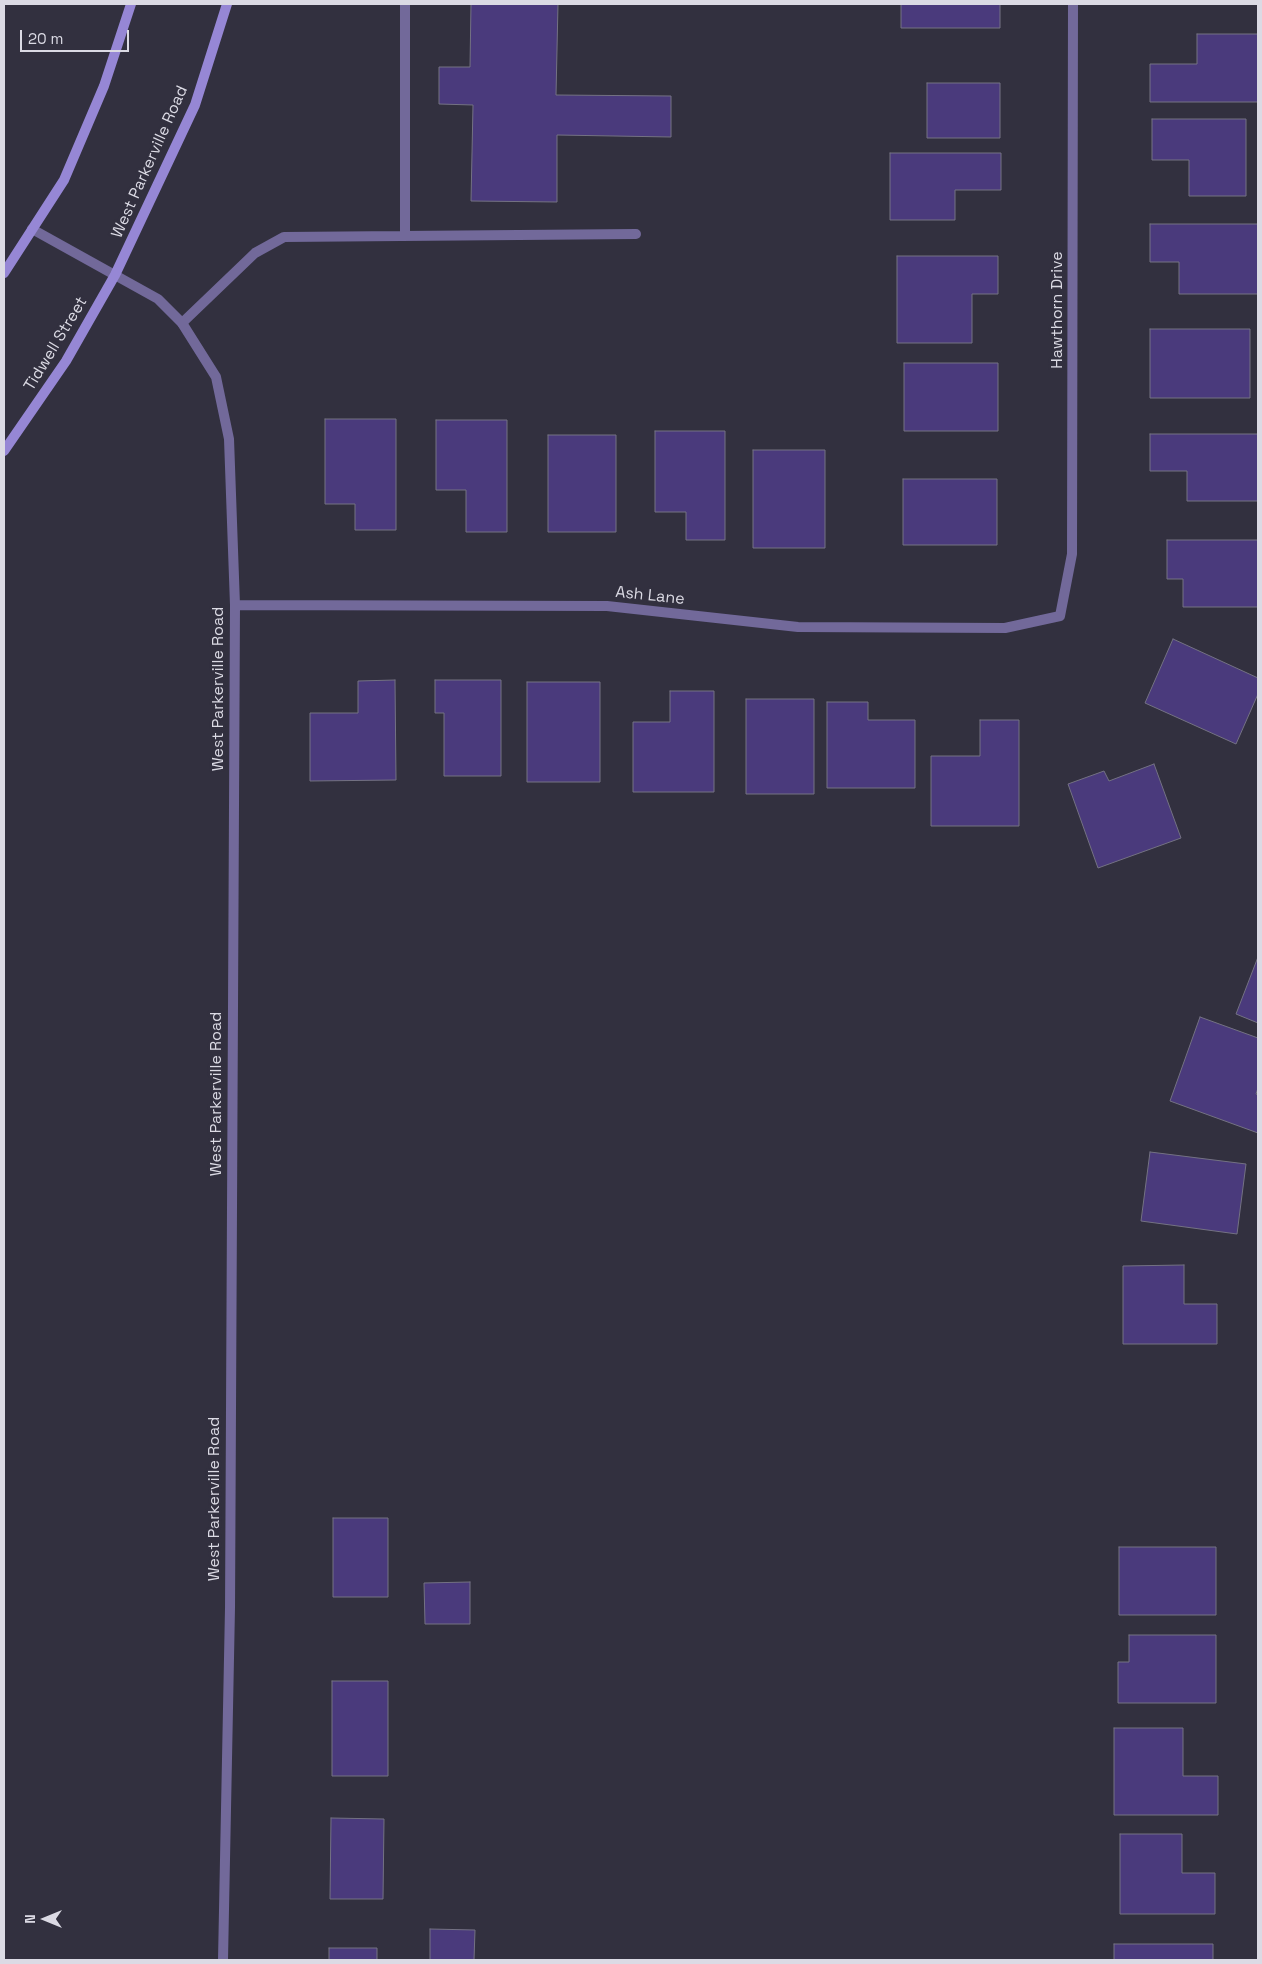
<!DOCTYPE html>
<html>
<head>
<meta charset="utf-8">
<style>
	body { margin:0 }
	#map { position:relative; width:1262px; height:1964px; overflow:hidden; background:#32303f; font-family:"Space Grotesk",sans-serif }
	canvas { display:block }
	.frame { position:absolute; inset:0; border:5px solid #dbdae4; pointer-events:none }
	.north { position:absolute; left:20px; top:1894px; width:50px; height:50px; -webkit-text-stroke:4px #32303f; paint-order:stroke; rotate:270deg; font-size:14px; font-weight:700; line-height:20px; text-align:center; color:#dbdae4 }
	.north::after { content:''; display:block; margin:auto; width:18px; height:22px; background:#dbdae4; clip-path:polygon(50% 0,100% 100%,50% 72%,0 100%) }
	.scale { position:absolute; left:20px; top:30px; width:109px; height:22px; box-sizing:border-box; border:2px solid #dbdae4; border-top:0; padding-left:6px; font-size:15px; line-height:18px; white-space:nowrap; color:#dbdae4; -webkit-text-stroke:4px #32303f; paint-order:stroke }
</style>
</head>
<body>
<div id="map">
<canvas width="1262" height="1964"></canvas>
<div class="frame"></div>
<div class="north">N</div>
<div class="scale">20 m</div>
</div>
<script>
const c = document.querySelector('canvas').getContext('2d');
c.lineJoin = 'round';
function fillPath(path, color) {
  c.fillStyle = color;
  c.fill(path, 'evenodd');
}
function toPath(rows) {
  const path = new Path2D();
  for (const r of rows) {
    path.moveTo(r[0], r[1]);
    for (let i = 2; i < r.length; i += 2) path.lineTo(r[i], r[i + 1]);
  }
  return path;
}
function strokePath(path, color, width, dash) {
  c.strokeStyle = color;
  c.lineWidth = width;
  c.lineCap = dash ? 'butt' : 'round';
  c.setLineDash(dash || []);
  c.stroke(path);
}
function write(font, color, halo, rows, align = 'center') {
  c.font = font + ' "Space Grotesk",sans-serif';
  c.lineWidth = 5;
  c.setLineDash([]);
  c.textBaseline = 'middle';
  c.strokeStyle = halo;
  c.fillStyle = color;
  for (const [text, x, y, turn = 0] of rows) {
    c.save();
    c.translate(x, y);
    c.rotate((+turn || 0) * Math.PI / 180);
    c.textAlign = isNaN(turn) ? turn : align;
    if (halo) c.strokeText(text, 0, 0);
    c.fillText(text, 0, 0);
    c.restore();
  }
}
const building = toPath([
	[471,4,558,4,556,95,671,96,671,137,557,135,557,202,471,201,473,105,439,104,439,67,470,67,471,4],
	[901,4,1000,4,1000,28,901,28,901,4],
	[1197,34,1258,34,1258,102,1150,102,1150,64,1197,64,1197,34],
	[927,83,1000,83,1000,138,927,138,927,83],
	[1152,119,1246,119,1246,196,1189,196,1189,160,1152,160,1152,119],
	[890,153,1001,153,1001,190,955,190,955,220,890,220,890,153],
	[1150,224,1258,224,1258,294,1179,294,1179,262,1150,262,1150,224],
	[897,256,998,256,998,294,972,294,972,343,897,343,897,256],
	[1150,329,1250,329,1250,398,1150,398,1150,329],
	[904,363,998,363,998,431,904,431,904,363],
	[325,419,396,419,396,530,355,530,355,504,325,504,325,419],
	[436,420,507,420,507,532,466,532,466,490,436,490,436,420],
	[655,431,725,431,725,540,686,540,686,512,655,512,655,431],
	[1150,434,1258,434,1258,501,1187,501,1187,471,1150,471,1150,434],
	[548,435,616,435,616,532,548,532,548,435],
	[753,450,825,450,825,548,753,548,753,450],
	[903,479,997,479,997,545,903,545,903,479],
	[1167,540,1258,540,1258,607,1183,607,1183,579,1167,579,1167,540],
	[1173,639,1258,678,1258,694,1236,744,1145,703,1173,639],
	[395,680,396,780,310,781,310,713,358,713,358,681,395,680],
	[435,680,501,680,501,776,444,776,444,713,435,713,435,680],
	[527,682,600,682,600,782,527,782,527,682],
	[670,691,714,691,714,792,633,792,633,722,670,722,670,691],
	[746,699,814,699,814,794,746,794,746,699],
	[827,702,868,702,868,720,915,720,915,788,827,788,827,702],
	[980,720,1019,720,1019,826,931,826,931,756,980,756,980,720],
	[1154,764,1181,838,1098,868,1068,784,1104,771,1109,781,1154,764],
	[1258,957,1258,1023,1236,1014,1258,957],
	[1200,1017,1258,1038,1258,1088,1256,1094,1258,1095,1258,1133,1170,1101,1200,1017],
	[1150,1152,1246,1164,1237,1234,1141,1221,1150,1152],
	[1184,1265,1184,1304,1217,1304,1217,1344,1123,1344,1123,1266,1184,1265],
	[333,1518,388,1518,388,1597,333,1597,333,1518],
	[1119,1547,1216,1547,1216,1615,1119,1615,1119,1547],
	[470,1582,470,1624,425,1624,424,1583,470,1582],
	[1129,1635,1216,1635,1216,1703,1118,1703,1118,1662,1129,1662,1129,1635],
	[332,1681,388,1681,388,1776,332,1776,332,1681],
	[1114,1728,1183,1728,1183,1776,1218,1776,1218,1815,1114,1815,1114,1728],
	[331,1818,384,1819,383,1899,330,1899,331,1818],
	[1120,1834,1182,1834,1182,1873,1215,1873,1215,1914,1120,1914,1120,1834],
	[430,1929,475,1930,474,1960,430,1960,430,1929],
	[1114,1944,1213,1944,1213,1960,1114,1960,1114,1944],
	[329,1948,377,1948,377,1960,329,1960,329,1948]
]);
const service = toPath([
	[405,236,405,4],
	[182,323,255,253,284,237,636,234]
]);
const minor = toPath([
	[32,229,158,299,182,323,216,377,229,439,235,605,230,1608,223,1960],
	[235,605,607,606,798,627,1005,628,1060,616,1072,554,1073,4]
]);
const secondary = toPath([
	[4,273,64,180,104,86,131,4],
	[4,451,66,361,115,275,195,105,227,4]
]);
const streetNames = [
	["West Parkerville Road",150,162,-66],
	["Hawthorn Drive",1058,310,-90],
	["Tidwell Street",56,344,-59],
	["Ash Lane",650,596,6],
	["West Parkerville Road",219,689,-90],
	["West Parkerville Road",217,1094,-90],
	["West Parkerville Road",215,1499,-90]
];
fillPath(building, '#4a3a7c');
strokePath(building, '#747283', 1);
strokePath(service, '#72699a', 10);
strokePath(minor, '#72699a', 10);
strokePath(secondary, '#9687d5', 10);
write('16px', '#dbdae4', '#32303f', streetNames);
</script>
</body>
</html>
